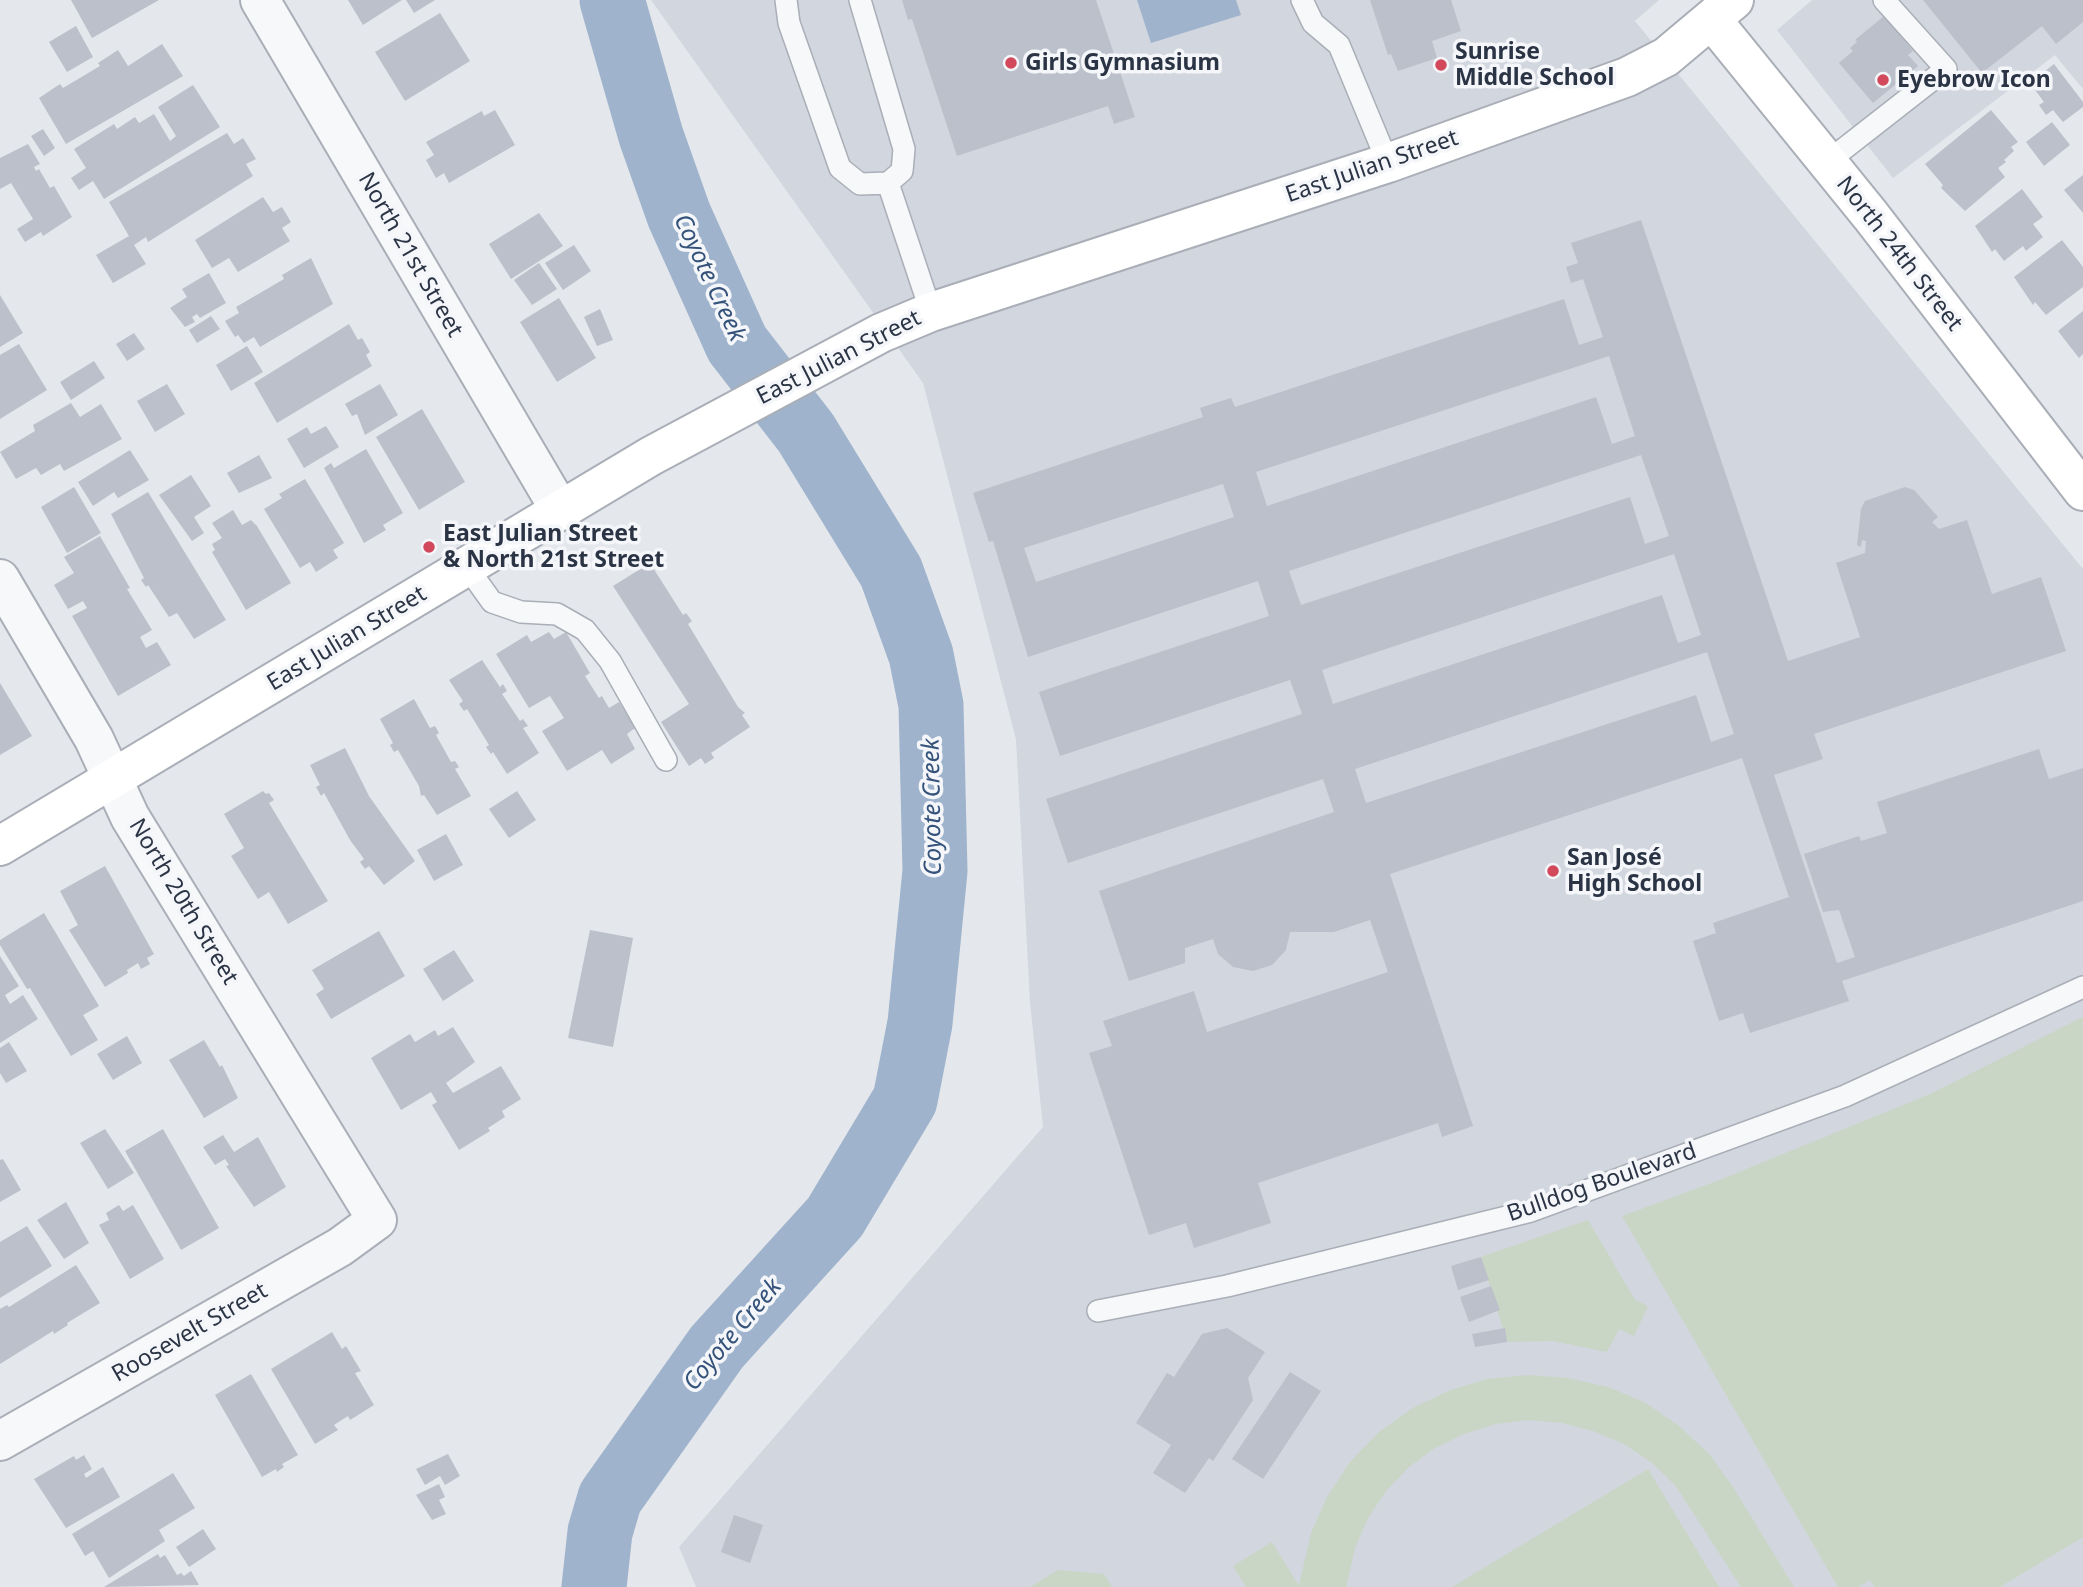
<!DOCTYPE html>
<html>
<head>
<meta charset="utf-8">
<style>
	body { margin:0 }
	canvas { display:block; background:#e4e7ec }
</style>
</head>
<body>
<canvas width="2083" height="1587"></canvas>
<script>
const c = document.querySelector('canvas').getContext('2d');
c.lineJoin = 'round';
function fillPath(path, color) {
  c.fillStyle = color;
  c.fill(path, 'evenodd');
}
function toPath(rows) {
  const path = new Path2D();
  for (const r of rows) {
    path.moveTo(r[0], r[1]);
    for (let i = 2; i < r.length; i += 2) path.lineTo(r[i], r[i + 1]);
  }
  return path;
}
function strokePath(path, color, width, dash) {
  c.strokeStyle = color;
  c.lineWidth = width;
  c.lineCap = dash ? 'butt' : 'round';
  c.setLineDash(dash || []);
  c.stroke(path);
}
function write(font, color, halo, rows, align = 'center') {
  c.font = font + ' "Noto Sans",sans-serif';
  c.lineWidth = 7;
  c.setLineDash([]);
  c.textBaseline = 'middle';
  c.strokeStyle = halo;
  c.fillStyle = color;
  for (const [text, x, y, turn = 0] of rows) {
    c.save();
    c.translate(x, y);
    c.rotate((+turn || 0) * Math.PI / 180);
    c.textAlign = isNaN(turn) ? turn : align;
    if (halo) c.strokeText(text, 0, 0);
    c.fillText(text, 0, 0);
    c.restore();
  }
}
const built = toPath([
	[651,0,1659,0,1635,21,2083,569,2083,1587,696,1587,679,1547,1043,1127,1030,1002,1016,739,923,383],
	[1812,0,2083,0,2083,89,2055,55,1893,178,1777,30]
]);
const green = toPath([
	[2083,1017,2083,1537,2000,1587,1875,1587,1870,1580,1858,1587,1838,1587,1622,1216,1717,1181,1930,1094],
	[1588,1220,1635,1300,1648,1306,1634,1336,1619,1329,1607,1352,1553,1341,1507,1342,1481,1257],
	[1528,1375,1568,1378,1608,1387,1646,1403,1679,1426,1709,1454,1733,1487,1794,1587,1741,1587,1675,1485,1651,1462,1624,1444,1593,1431,1562,1423,1528,1420,1496,1424,1464,1434,1435,1448,1409,1467,1386,1491,1368,1518,1355,1548,1346,1587,1246,1587,1233,1566,1272,1542,1299,1586,1311,1533,1327,1497,1350,1462,1378,1433,1411,1409,1448,1391,1487,1379],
	[1648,1469,1719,1587,1452,1587],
	[1058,1570,1104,1574,1112,1587,1030,1587]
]);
const water = toPath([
	[1137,0,1236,0,1241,15,1151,43]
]);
const river = toPath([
	[594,1587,600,1532,610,1498,717,1347,835,1217,905,1100,920,1023,935,871,931,705,921,655,891,572,806,433,737,344,679,215,651,136,612,0]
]);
const building = toPath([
	[71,0,159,0,92,38],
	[348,0,402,0,363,25],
	[406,0,435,0,414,13],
	[902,0,1096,0,1135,117,1114,124,1108,106,957,156,912,19,908,20],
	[1370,0,1451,0,1461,31,1432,41,1437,58,1398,71,1391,54,1388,55],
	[1923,0,2083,0,2083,22,2056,44,2042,26,1982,73],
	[440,13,470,61,405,101,375,52],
	[1884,16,1913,51,1908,55,1918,66,1873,103,1839,63,1853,51,1850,48,1857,42,1855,40],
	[76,26,93,57,67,72,49,42],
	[162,44,183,76,66,144,39,98,60,84,63,88,100,66,98,63,118,50,128,66],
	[2054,64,2083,102,2083,107,2063,122,2053,110,2046,115,2039,105,2044,102,2030,83],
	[193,85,220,127,104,199,93,181,79,190,71,178,86,168,74,149,114,124,117,129,135,117,139,123,154,114,170,141,176,136,158,107],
	[495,110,515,145,449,183,444,173,436,178,426,160,434,155,426,142,482,111,484,116],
	[1991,110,2018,142,2011,147,2014,151,2004,160,2006,162,1998,168,2005,177,1965,211,1941,188,1943,185,1925,164],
	[2052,122,2070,145,2044,166,2026,142],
	[43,129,55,148,44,156,31,136],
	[227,133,234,144,243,138,256,159,246,164,253,176,148,242,146,237,134,245,146,264,113,283,96,255,129,236,109,202],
	[28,144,40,164,34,167,36,171,39,169,50,188,54,186,72,217,43,236,41,232,25,242,17,229,33,219,11,183,0,189,0,158],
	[2083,175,2083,213,2064,190],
	[2022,189,2043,217,2033,224,2043,237,2026,251,2023,246,2004,261,1995,249,1992,252,1975,226],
	[263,197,273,212,282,207,291,222,282,228,290,241,238,272,229,258,212,268,195,240],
	[539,213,563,246,511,279,489,244],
	[1641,220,1788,661,1860,637,1836,563,1865,553,1866,541,1862,540,1861,547,1857,545,1861,509,1865,501,1905,487,1914,490,1938,517,1932,522,1939,529,1967,520,1992,594,2041,577,2066,651,1814,734,1823,759,1774,775,1837,963,1855,957,1839,910,1823,912,1804,854,1859,836,1861,841,1887,833,1877,802,2039,749,2049,779,2083,768,2083,901,1842,981,1849,1001,1750,1033,1743,1013,1719,1021,1693,941,1716,933,1713,923,1789,897,1742,758,1390,874,1473,1126,1442,1137,1438,1123,1258,1183,1271,1223,1194,1248,1186,1223,1149,1235,1089,1053,1112,1046,1103,1021,1194,991,1207,1032,1388,972,1370,920,1334,932,1290,932,1286,950,1272,965,1253,971,1233,967,1218,954,1213,939,1185,948,1185,963,1129,981,1099,891,1334,812,1323,779,1068,863,1046,799,1302,714,1290,680,1060,756,1039,692,1269,616,1258,581,1028,657,993,541,989,542,973,493,1203,417,1200,408,1215,403,1231,398,1235,407,1564,299,1579,345,1603,337,1583,279,1571,283,1566,267,1578,263,1571,243],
	[1609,356,1635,436,1612,444,1596,397,1267,506,1256,472],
	[1641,455,1669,536,1645,544,1630,497,1301,605,1289,571],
	[1223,484,1234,517,1036,582,1024,548],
	[1674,554,1701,635,1678,643,1662,595,1333,704,1322,670],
	[1707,652,1734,734,1711,742,1696,695,1366,803,1355,769],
	[2062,240,2083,267,2083,287,2046,315,2035,302,2033,305,2014,277],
	[574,245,591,271,563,290,545,263],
	[311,258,333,304,260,347,254,337,244,343,238,335,235,337,225,321,239,313,236,307,284,279,282,275],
	[539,263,557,289,532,305,514,280],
	[209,273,226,303,200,318,197,314,192,317,195,322,185,327,170,308,187,297,182,289],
	[0,295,23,333,0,347],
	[559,298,596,358,557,382,520,322],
	[600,309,613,340,597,346,584,317],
	[2083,311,2083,354,2079,358,2058,331],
	[211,316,220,329,197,343,189,330],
	[349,324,358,340,362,338,370,352,366,355,372,366,277,423,254,383],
	[134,333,145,349,127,361,116,344],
	[19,344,47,390,0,419,0,355],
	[247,346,263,372,231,391,216,365],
	[94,361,105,378,71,400,60,382],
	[167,384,185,414,155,432,137,401],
	[380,384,398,415,365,435,357,414,352,416,345,404],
	[71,403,80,417,101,404,122,439,64,471,60,464,41,475,36,468,16,479,0,452,35,431,33,425],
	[422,409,465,482,419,510,376,437],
	[326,426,339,447,304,468,287,439,307,427,311,434],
	[366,449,403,513,383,525,386,530,364,543,324,468,331,463,334,468],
	[130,450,149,480,118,498,114,492,93,506,78,482],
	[259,455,272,478,239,493,227,473],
	[191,475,211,506,194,517,204,533,192,541,159,495],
	[305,479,344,543,333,550,338,558,316,572,310,562,300,568,264,509,282,498,279,494],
	[74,487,101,533,67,553,41,507],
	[148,492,226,620,194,639,177,613,169,617,148,585,146,587,141,580,144,578,111,514],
	[233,510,242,525,251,520,257,526,291,583,246,610,212,552,215,550,212,544,222,538,212,523],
	[100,536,130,588,127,589,152,630,140,637,146,648,157,642,171,665,118,696,72,616,87,608,83,601,68,609,54,585,74,573,64,557],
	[650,563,683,615,686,613,692,621,688,624,738,707,745,713,742,715,750,727,711,753,714,758,705,764,701,758,689,766,661,722,689,704,613,586],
	[549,632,554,639,566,632,590,673,585,676,599,698,602,696,609,708,619,702,635,728,627,734,635,749,611,764,602,750,567,771,542,731,564,718,550,696,529,708,496,654,527,635,531,642],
	[482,660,500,687,503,684,507,691,502,694,520,721,523,719,528,726,523,728,539,753,507,774,493,752,491,754,486,747,489,745,467,709,464,711,459,704,463,701,449,680],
	[0,683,32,736,0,755],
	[414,699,430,728,435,726,439,733,436,735,451,762,455,761,459,767,455,769,471,796,437,815,424,795,421,796,419,786,398,750,394,752,390,745,393,743,380,719],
	[345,748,369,796,415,861,384,885,369,866,365,869,360,862,364,859,350,840,324,793,321,796,316,787,320,785,310,765],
	[263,791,266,794,269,793,274,800,269,803,328,901,288,924,269,892,258,899,231,856,244,848,224,814],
	[517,791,536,820,509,838,489,809],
	[446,834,463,865,434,881,417,850],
	[105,866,154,954,147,958,150,964,141,969,138,963,127,970,128,973,105,987,69,930,78,925,60,891],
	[44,913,99,1006,83,1015,98,1040,71,1056,30,988,27,989,0,945,0,940],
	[590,930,633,938,613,1047,568,1038],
	[379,931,405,976,331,1019,316,994,324,989,312,970],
	[454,950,474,981,443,1001,423,969],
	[0,956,19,986,5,995,10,1004,23,995,38,1019,0,1043],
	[453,1027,475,1062,446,1083,453,1093,501,1066,521,1099,502,1111,505,1117,488,1128,490,1131,459,1150,432,1105,437,1102,431,1092,401,1110,371,1058,410,1034,415,1042,435,1030,438,1036],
	[127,1036,142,1063,113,1080,97,1054],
	[204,1040,220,1067,222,1065,238,1098,204,1118,169,1060],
	[9,1042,27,1071,6,1083,0,1073,0,1048],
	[105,1129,134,1173,108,1189,80,1143],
	[163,1129,219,1228,181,1250,125,1151],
	[223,1135,234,1152,258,1137,286,1187,254,1207,226,1166,229,1165,225,1159,215,1165,203,1147],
	[3,1159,21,1190,0,1202,0,1160],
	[66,1202,89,1243,64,1259,37,1220],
	[119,1205,123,1211,133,1205,164,1259,130,1279,99,1225,109,1220,106,1213],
	[27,1226,52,1266,0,1298,0,1242],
	[1481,1257,1489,1280,1458,1290,1451,1266],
	[76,1265,100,1303,67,1323,68,1325,54,1334,53,1331,0,1364,0,1309,7,1305,9,1307],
	[1491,1286,1500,1310,1469,1322,1460,1297],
	[1227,1328,1265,1352,1248,1378,1253,1400,1213,1461,1209,1458,1185,1493,1153,1473,1171,1445,1136,1423,1167,1373,1174,1377,1202,1334],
	[1505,1328,1507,1342,1475,1347,1472,1334],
	[332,1332,342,1349,346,1346,361,1371,355,1373,374,1405,350,1420,348,1416,334,1425,338,1430,315,1444,271,1369],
	[1290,1372,1321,1391,1263,1479,1232,1459],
	[251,1374,298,1455,282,1464,284,1467,277,1472,276,1469,262,1477,215,1395],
	[448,1454,460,1476,445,1485,440,1476,425,1485,416,1469],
	[84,1455,92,1469,84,1474,86,1478,103,1467,120,1497,66,1528,34,1479,74,1456,76,1460],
	[173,1473,195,1508,159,1530,165,1541,109,1578,93,1551,85,1556,72,1534],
	[439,1484,445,1497,439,1500,446,1514,432,1520,416,1495],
	[734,1515,763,1525,750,1563,721,1552],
	[203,1529,216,1549,189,1567,176,1547],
	[158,1554,160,1558,165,1555,177,1575,181,1573,184,1576,191,1571,199,1585,104,1587]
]);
const lane = toPath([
	[786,0,789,23,840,168,860,184,888,183,902,171,904,149,860,0],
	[1302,0,1313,23,1339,45,1388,163],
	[1827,162,1946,69,1884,0],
	[888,183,931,312],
	[467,567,492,602,521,612,557,614,585,630,610,661,666,760],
	[1098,1311,1227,1286,1531,1211,1845,1096,2083,987]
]);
const street = toPath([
	[260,0,560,510],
	[0,579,94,739,130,817,377,1220,340,1247,0,1441]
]);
const secondary = toPath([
	[1712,20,1871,216,2083,491],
	[0,846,651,456,881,333,931,312,1388,163,1627,77,1666,57,1734,0]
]);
const markers = [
	[1011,63,7,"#d1495b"],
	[1441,65,7,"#d1495b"],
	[1883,80,7,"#d1495b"],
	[429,547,7,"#d1495b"],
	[1553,871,7,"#d1495b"]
];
const poiNames = [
	["Sunrise",1455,52],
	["Middle School",1455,78],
	["Girls Gymnasium",1025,63],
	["Eyebrow Icon",1897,80],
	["East Julian Street",443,534],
	["& North 21st Street",443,560],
	["San José",1567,858],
	["High School",1567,884]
];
const streetNames = [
	["East Julian Street",1372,167,-19],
	["North 24th Street",1899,254,52],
	["North 21st Street",410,255,60],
	["East Julian Street",839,358,-27],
	["East Julian Street",347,639,-31],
	["North 20th Street",183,902,59],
	["Bulldog Boulevard",1602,1183,-19],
	["Roosevelt Street",190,1333,-30]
];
const waterNames = [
	["Coyote Creek",709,278,65],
	["Coyote Creek",933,807,-91],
	["Coyote Creek",733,1335,-50]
];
fillPath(built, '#d2d6de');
fillPath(green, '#c9d6c5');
fillPath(water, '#9fb4cc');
strokePath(river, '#9fb4cc', 65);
fillPath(building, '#bbc0ca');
strokePath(lane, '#a9aeb7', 24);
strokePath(street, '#a9aeb7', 42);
strokePath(secondary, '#a9aeb7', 42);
strokePath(lane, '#f7f8fa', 21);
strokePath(street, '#f7f8fa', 38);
strokePath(secondary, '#fff', 38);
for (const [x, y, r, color] of markers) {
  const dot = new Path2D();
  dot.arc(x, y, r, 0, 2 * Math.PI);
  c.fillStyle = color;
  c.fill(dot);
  strokePath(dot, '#f4f6f9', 2.5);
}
write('bold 23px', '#2b3445', '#f4f6f9', poiNames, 'left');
write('23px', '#2b3445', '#f4f6f9', streetNames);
write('italic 24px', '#34527a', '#f4f6f9', waterNames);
</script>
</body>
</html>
